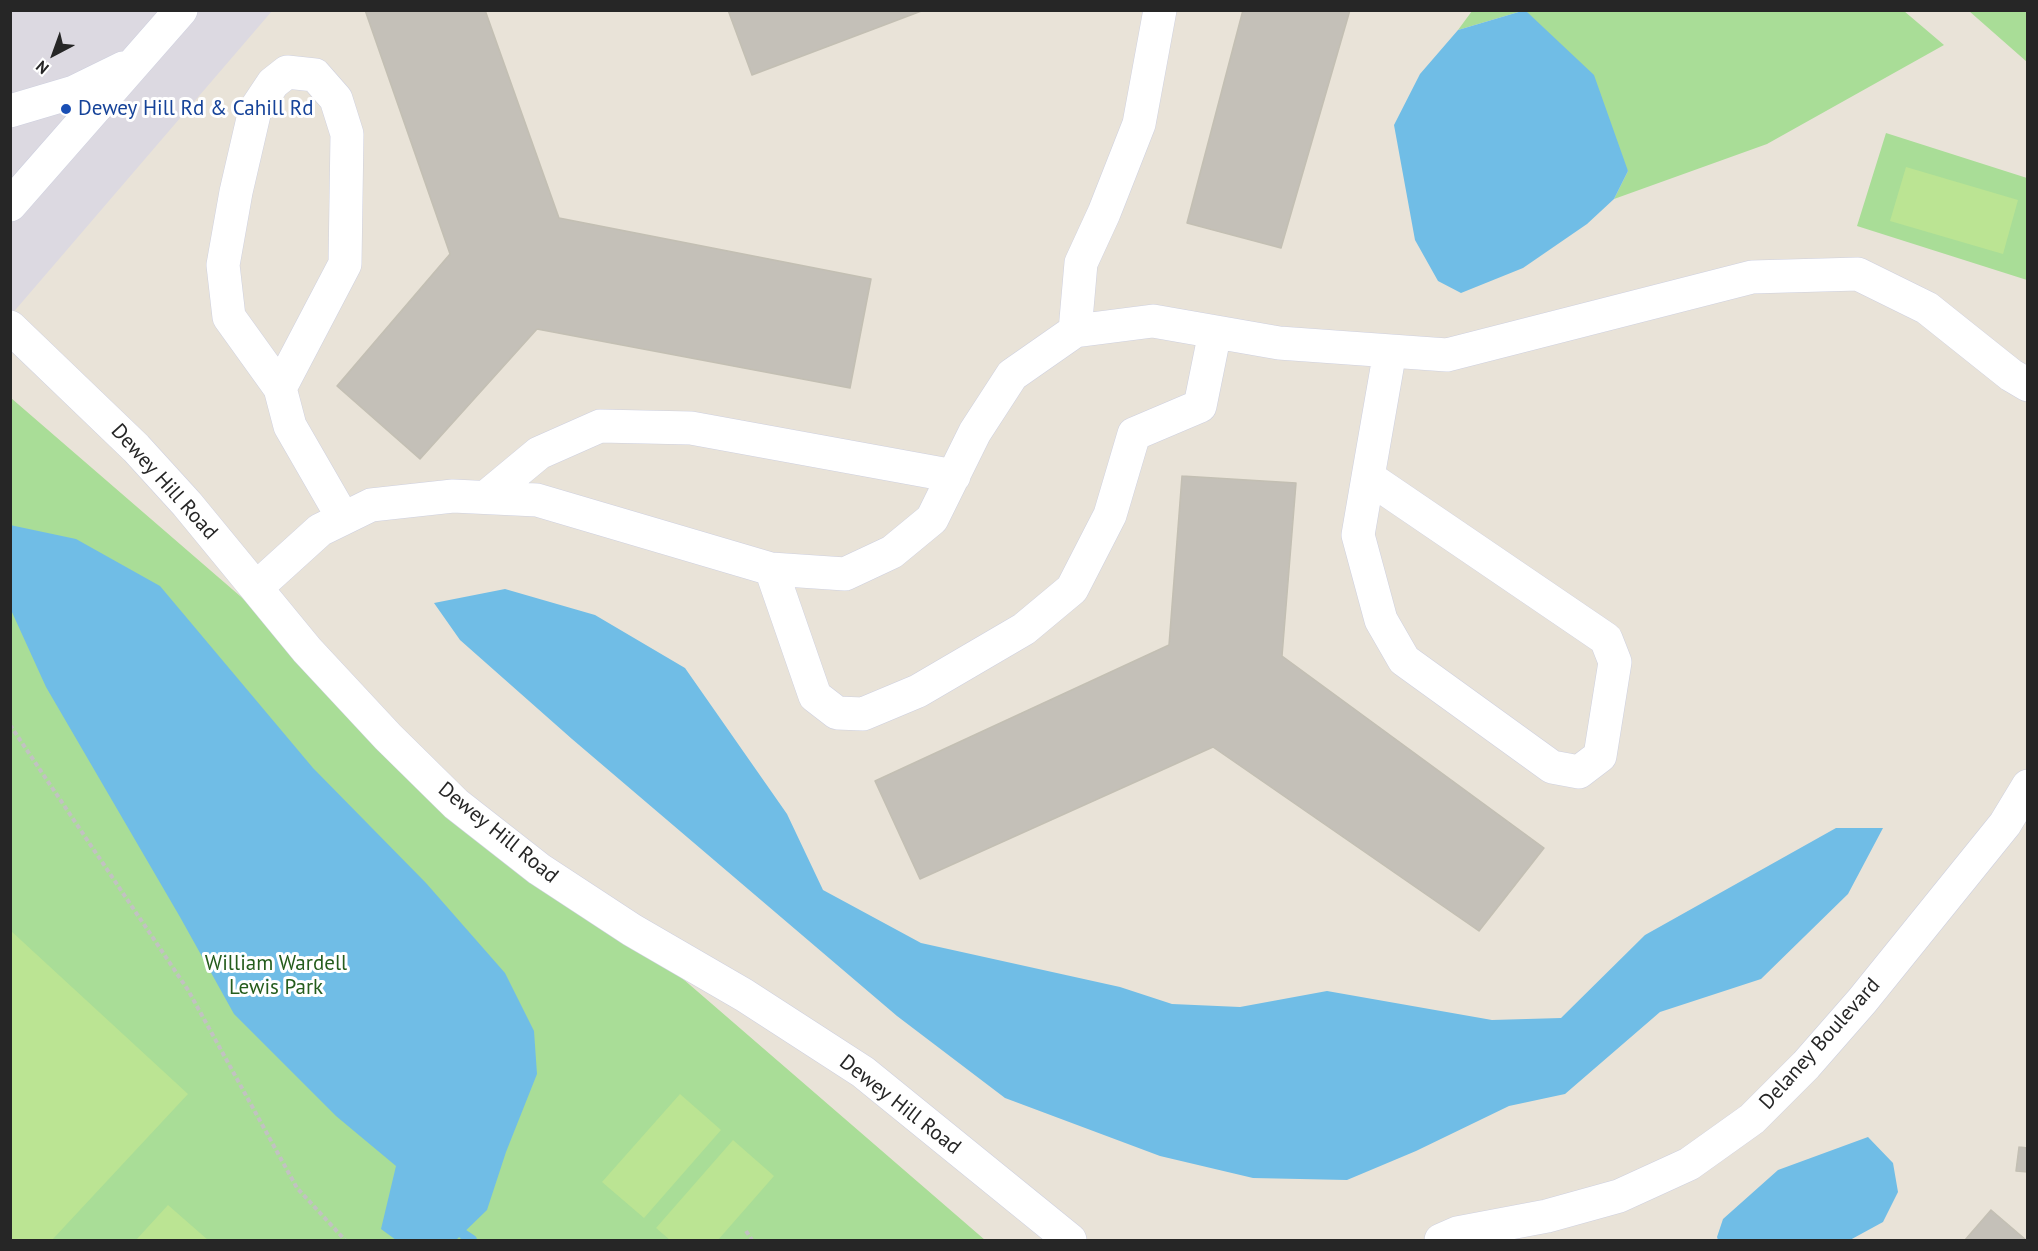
<!DOCTYPE html>
<html>
<head>
<meta charset="utf-8">
<style>
	body { margin:0 }
	#map { position:relative; width:2038px; height:1251px; overflow:hidden; background:#e9e3d8; font-family:"PT Sans",sans-serif }
	canvas { display:block }
	.frame { position:absolute; inset:0; border:12px solid #262626; pointer-events:none }
	.north { position:absolute; left:24px; top:24px; width:60px; height:60px; -webkit-text-stroke:4px #fff; paint-order:stroke; rotate:221deg; font-size:16px; font-weight:700; line-height:24px; text-align:center; color:#262626 }
	.north::after { content:''; display:block; margin:auto; width:21px; height:27px; background:#262626; clip-path:polygon(50% 0,100% 100%,50% 72%,0 100%) }
</style>
</head>
<body>
<div id="map">
<canvas width="2038" height="1251"></canvas>
<div class="frame"></div>
<div class="north">N</div>
</div>
<script>
const c = document.querySelector('canvas').getContext('2d');
c.lineJoin = 'round';
function fillPath(path, color) {
  c.fillStyle = color;
  c.fill(path, 'evenodd');
}
function toPath(rows) {
  const path = new Path2D();
  for (const r of rows) {
    path.moveTo(r[0], r[1]);
    for (let i = 2; i < r.length; i += 2) path.lineTo(r[i], r[i + 1]);
  }
  return path;
}
function strokePath(path, color, width, dash) {
  c.strokeStyle = color;
  c.lineWidth = width;
  c.lineCap = dash ? 'butt' : 'round';
  c.setLineDash(dash || []);
  c.stroke(path);
}
function write(font, color, halo, rows, align = 'center') {
  c.font = font + ' "PT Sans",sans-serif';
  c.lineWidth = 6;
  c.setLineDash([]);
  c.textBaseline = 'middle';
  c.strokeStyle = halo;
  c.fillStyle = color;
  for (const [text, x, y, turn = 0] of rows) {
    c.save();
    c.translate(x, y);
    c.rotate((+turn || 0) * Math.PI / 180);
    c.textAlign = isNaN(turn) ? turn : align;
    if (halo) c.strokeText(text, 0, 0);
    c.fillText(text, 0, 0);
    c.restore();
  }
}
const industrial = toPath([
	[11,11,272,11,11,315]
]);
const green = toPath([
	[1472,11,1522,11,1458,30],
	[1526,11,1904,11,1944,45,1767,144,1614,199,1628,171],
	[1969,11,2027,11,2027,62],
	[1886,133,2027,178,2027,280,1857,226],
	[11,398,985,1240,11,1240]
]);
const pitch = toPath([
	[1906,167,2018,200,2003,254,1890,221],
	[10,930,188,1094,52,1240,11,1240],
	[680,1094,721,1130,644,1218,602,1182],
	[733,1140,774,1176,718,1240,670,1240,656,1228],
	[168,1205,208,1240,136,1240]
]);
const water = toPath([
	[1522,11,1526,11,1594,75,1628,171,1614,199,1587,224,1523,268,1461,293,1438,281,1415,240,1394,125,1420,74,1458,30],
	[10,525,76,539,160,586,313,768,426,883,505,973,534,1031,537,1074,506,1152,487,1210,456,1240,396,1240,381,1229,396,1166,336,1116,234,1014,180,917,46,687,11,610],
	[505,589,595,615,685,668,787,814,823,890,921,943,1120,987,1172,1004,1240,1007,1327,991,1492,1020,1561,1018,1645,935,1836,828,1883,828,1848,894,1761,979,1660,1012,1565,1094,1509,1106,1416,1151,1347,1180,1253,1178,1160,1156,1005,1098,897,1016,572,739,460,640,434,603],
	[1868,1137,1893,1163,1898,1192,1883,1222,1850,1240,1718,1240,1717,1237,1723,1219,1778,1170]
]);
const stream = toPath([
	[463,1234,472,1240]
]);
const building = toPath([
	[365,10,485,10,559,218,871,279,850,388,537,329,420,459,337,386,450,254,365,10],
	[728,10,924,10,752,75,728,10],
	[1243,10,1350,10,1281,248,1187,223,1243,10],
	[1182,476,1296,483,1282,656,1544,848,1479,931,1213,747,920,879,875,781,1169,645,1182,476],
	[2019,1147,2028,1148,2028,1172,2016,1171,2019,1147],
	[1991,1210,2026,1240,1965,1240,1991,1210]
]);
const path = toPath([
	[10,725,188,990,297,1188,345,1240],
	[746,1231,752,1240]
]);
const minor = toPath([
	[10,111,74,92,123,68],
	[10,205,181,10],
	[10,327,136,448,187,504,307,650,388,737,456,804,539,869,632,930,744,995,863,1072,1070,1240],
	[1075,331,1081,263,1104,213,1139,124,1160,10],
	[280,388,345,264,347,134,336,99,315,75,287,72,273,83,255,110,236,192,223,265,229,317,280,388,290,426,343,518],
	[1368,477,1606,639,1615,662,1600,756,1579,772,1552,767,1404,660,1381,620,1358,535,1368,477,1390,351],
	[486,497,539,453,600,426,691,428,954,476],
	[771,569,815,696,837,713,863,714,918,691,1024,629,1072,589,1110,515,1134,434,1200,406,1215,332],
	[256,588,320,530,371,505,453,496,537,500,771,569,845,574,892,552,932,519,975,432,1012,375,1075,331,1153,321,1279,343,1447,355,1752,277,1858,274,1927,308,2011,375,2028,385],
	[1441,1240,1457,1233,1547,1216,1619,1196,1689,1164,1752,1119,1806,1065,1862,1001,2005,824,2028,786]
]);
const markers = [
	[66,109,6,"#1a4fb4"]
];
const transitNames = [
	["Dewey Hill Rd & Cahill Rd",78,109]
];
const streetNames = [
	["Dewey Hill Road",164,482,48],
	["Dewey Hill Road",498,833,39],
	["Delaney Boulevard",1820,1044,-48],
	["Dewey Hill Road",900,1105,38]
];
const parkNames = [
	["William Wardell",276,964],
	["Lewis Park",276,988]
];
fillPath(industrial, '#dcd9e1');
fillPath(green, '#a9dd97');
fillPath(pitch, '#bbe493');
fillPath(water, '#70bde6');
strokePath(stream, '#70bde6', 10);
fillPath(building, '#c4c0b8');
strokePath(building, '#c3bfb3', 1.5);
strokePath(minor, '#ced0df', 34);
strokePath(path, '#c2c2c2', 4, [4.5, 3]);
strokePath(minor, '#fff', 33);
for (const [x, y, r, color] of markers) {
  const dot = new Path2D();
  dot.arc(x, y, r, 0, 2 * Math.PI);
  c.fillStyle = color;
  c.fill(dot);
  strokePath(dot, '#fff', 2);
}
write('21px', '#164399', '#fff', transitNames, 'left');
write('21px', '#262626', '#fff', streetNames);
write('21px', '#255d1d', '#fff', parkNames);
</script>
</body>
</html>
